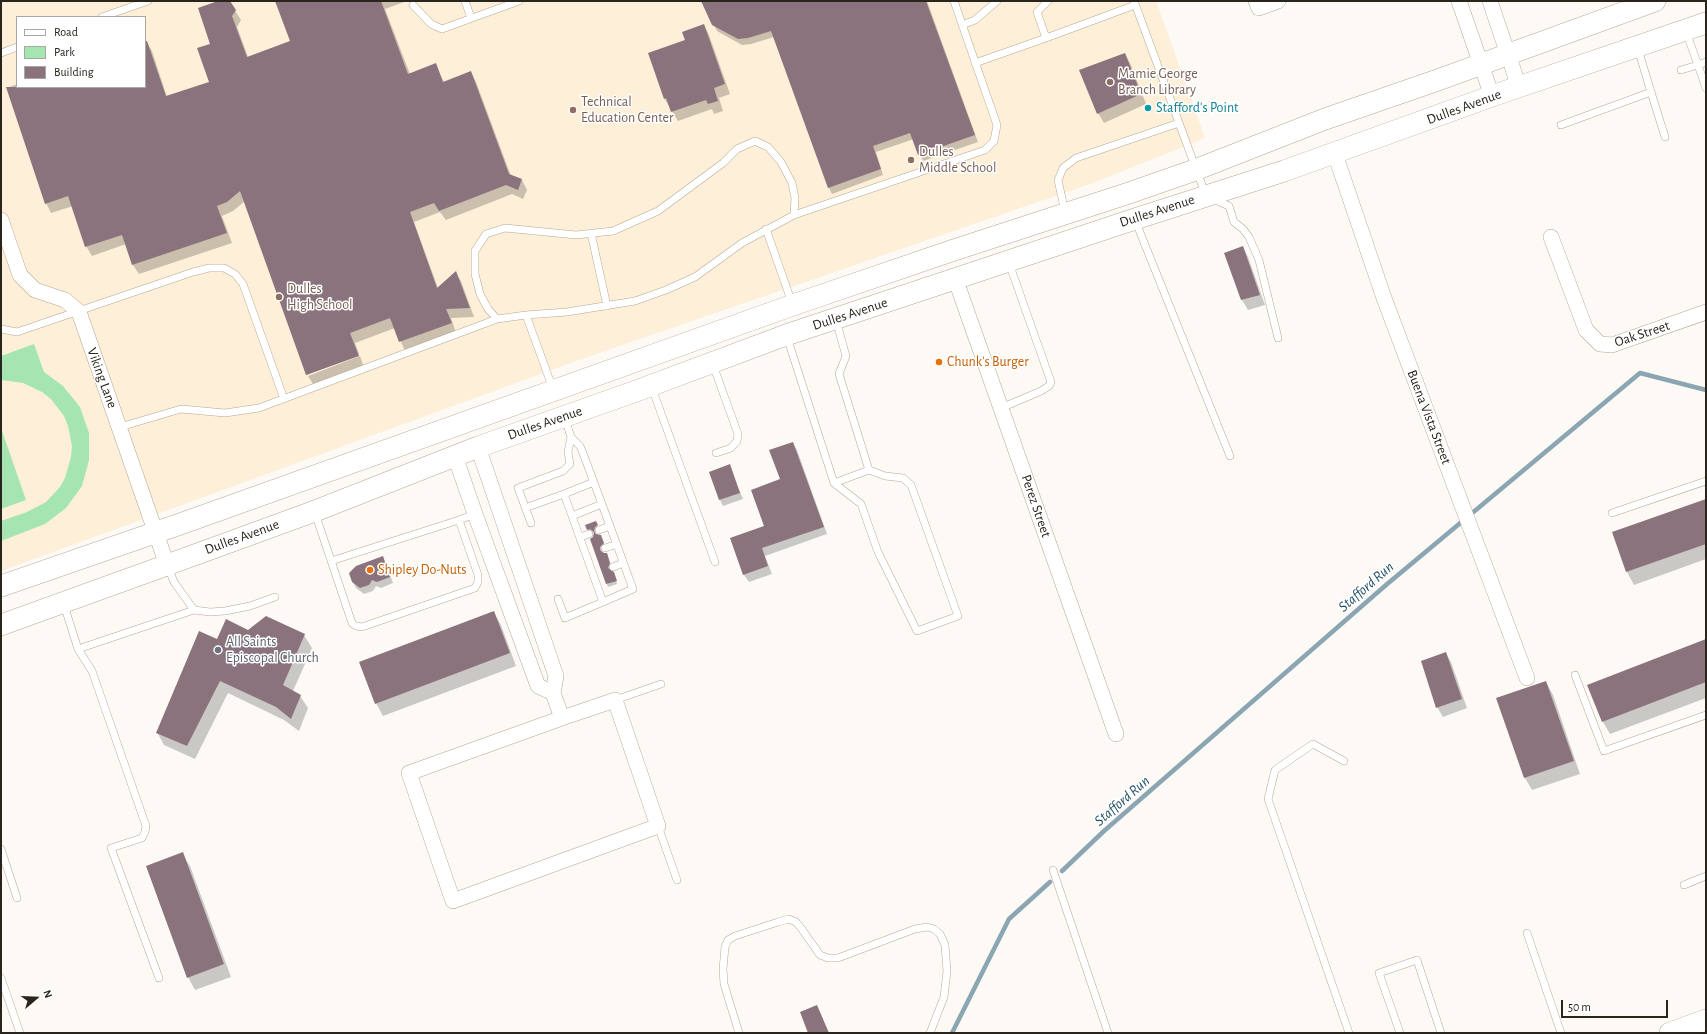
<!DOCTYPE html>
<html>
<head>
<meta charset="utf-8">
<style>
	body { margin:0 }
	#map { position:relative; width:1707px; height:1034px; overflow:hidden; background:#fdfaf6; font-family:"Alegreya Sans",sans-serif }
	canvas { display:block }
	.frame { position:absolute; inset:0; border:2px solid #29241c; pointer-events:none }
	.legend { position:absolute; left:16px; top:16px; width:130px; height:72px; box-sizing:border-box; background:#fff; border:1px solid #a9a7a4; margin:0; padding:5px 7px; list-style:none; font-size:12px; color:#29241c }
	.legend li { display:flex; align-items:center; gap:8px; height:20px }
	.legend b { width:20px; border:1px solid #a9a7a4 }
	.north { position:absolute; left:16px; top:978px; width:40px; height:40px; -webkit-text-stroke:3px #fff; paint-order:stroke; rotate:71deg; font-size:11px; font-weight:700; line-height:16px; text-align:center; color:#29241c }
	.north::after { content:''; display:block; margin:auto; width:14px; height:18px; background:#29241c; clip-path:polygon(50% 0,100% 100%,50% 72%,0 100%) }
	.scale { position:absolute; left:1561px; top:1000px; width:107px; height:18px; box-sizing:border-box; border:2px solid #29241c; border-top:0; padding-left:5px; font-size:12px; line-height:14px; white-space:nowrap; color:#29241c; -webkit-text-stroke:3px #fff; paint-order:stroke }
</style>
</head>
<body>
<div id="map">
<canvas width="1707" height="1034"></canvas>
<div class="frame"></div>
<ul class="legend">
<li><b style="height:5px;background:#fff"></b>Road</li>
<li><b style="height:11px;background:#a5e5b1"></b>Park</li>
<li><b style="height:11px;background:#8a737d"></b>Building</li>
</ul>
<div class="north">N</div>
<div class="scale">50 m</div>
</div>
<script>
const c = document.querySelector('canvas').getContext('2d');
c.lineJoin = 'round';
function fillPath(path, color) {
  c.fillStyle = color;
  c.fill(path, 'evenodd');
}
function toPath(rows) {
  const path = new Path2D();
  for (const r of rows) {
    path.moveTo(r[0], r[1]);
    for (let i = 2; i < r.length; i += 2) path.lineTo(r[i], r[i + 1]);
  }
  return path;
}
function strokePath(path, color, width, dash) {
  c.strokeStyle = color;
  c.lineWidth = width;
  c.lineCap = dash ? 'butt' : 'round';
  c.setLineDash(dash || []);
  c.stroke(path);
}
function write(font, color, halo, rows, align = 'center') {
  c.font = font + ' "Alegreya Sans",sans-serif';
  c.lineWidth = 3;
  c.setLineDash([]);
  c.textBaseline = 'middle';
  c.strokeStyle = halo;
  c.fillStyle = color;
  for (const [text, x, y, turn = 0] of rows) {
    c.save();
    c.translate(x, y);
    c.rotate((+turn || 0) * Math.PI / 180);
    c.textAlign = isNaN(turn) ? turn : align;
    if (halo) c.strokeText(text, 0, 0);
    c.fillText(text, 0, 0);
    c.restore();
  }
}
const built = toPath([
	[1,1,1156,1,1205,138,1093,183,579,360,1,571],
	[17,17,145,17,145,87,17,87]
]);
const green = toPath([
	[34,344,44,372,63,386,80,407,89,433,89,460,82,486,66,508,45,524,1,541,1,521,27,512,46,502,60,487,65,478,71,457,72,446,68,426,64,416,51,399,42,392,23,383,1,380,1,356],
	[1,428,26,500,1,509]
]);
const shadow = toPath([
	[221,1,229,1,241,20,237,27,248,57,291,41,276,1,407,1,385,9,410,74,435,65,444,82,471,72,476,82,511,176,522,180,527,190,523,199,512,194,446,220,440,212,414,222,438,288,455,272,461,281,474,317,451,318,456,333,405,351,395,328,355,343,359,354,307,375,245,201,233,211,222,216,232,243,139,274,133,265,126,244,92,256,86,246,73,206,51,213,46,203,7,88,17,84,17,87,145,87,145,42,146,41,152,51,167,97,210,83,211,45],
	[702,1,927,1,978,142,923,161,914,139,876,152,883,175,832,194,829,188,774,37,751,44,742,45,717,31],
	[704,25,709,35,730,94,719,98,723,111,714,114,712,109,678,121,664,98,687,40],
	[1125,54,1130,63,1146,104,1104,123,1098,113],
	[1243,247,1248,257,1265,305,1248,310,1242,300,1225,254],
	[360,356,363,365,313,384,308,376],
	[793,443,797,450,827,534,765,556,772,574,749,582,744,575,731,538,766,526],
	[729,465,743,499,723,506,720,500],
	[1706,500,1706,559,1634,585,1627,572,1613,533],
	[597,525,598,528,596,530,595,535,602,539,605,546,601,550,601,552,606,554,608,557,611,566,610,571,615,576,617,584,608,587,591,539,594,538,594,533,589,532,588,529],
	[383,557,393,583,381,588,376,586,373,591,364,594,356,588,353,582],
	[494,613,501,625,516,666,383,716,376,703],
	[248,631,304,635,312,648,293,691,300,696,308,708,299,731,284,720,228,693,195,759,164,745,157,732,218,640],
	[1706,640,1706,698,1610,734,1603,722],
	[1446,653,1451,662,1467,708,1443,717,1437,707],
	[1546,682,1553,695,1580,774,1532,790,1525,778],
	[182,854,190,866,231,977,195,990,188,977]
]);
const stream = toPath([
	[1062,871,1104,831,1386,585,1640,373,1706,390],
	[952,1033,1009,919,1050,882]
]);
const building = toPath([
	[218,1,230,1,236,10,232,16,247,57,290,41,275,1,381,1,408,74,436,63,443,82,471,71,509,174,522,179,518,190,506,185,439,211,434,203,410,212,437,288,456,271,470,308,446,309,452,323,399,342,390,318,350,333,359,356,306,375,240,191,227,202,217,206,227,233,132,265,122,235,85,247,68,196,45,204,6,87,145,87,145,41,147,41,166,96,209,82,197,48,210,44,198,8],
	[701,1,926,1,975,135,918,155,910,133,873,146,881,169,828,188,771,31,748,38,738,39,712,25],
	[704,24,725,84,714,88,718,101,708,104,706,100,671,112,666,98,664,99,648,53,685,40,682,32],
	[1125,53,1141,94,1097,114,1079,70],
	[1243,246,1260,295,1241,300,1224,253],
	[793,442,824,527,762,548,768,566,743,575,730,538,764,526,751,490,780,479,769,450],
	[730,464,740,493,719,500,709,472],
	[1706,499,1706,544,1626,572,1612,532],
	[596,521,598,525,595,527,594,531,596,534,601,535,604,543,600,547,600,550,604,553,607,553,610,563,608,568,614,572,617,581,606,584,590,539,593,537,594,532,590,529,587,530,585,525],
	[383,556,390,577,377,582,372,580,369,585,360,588,352,582,349,573,356,566],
	[494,611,510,653,375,704,359,662],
	[266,616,305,634,283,685,301,695,291,719,276,707,220,681,187,746,156,733,199,631,217,639,226,619,248,630],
	[1706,639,1706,682,1602,722,1587,685],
	[1446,652,1462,699,1436,708,1421,661],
	[1546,681,1574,761,1524,778,1496,698],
	[183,852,224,964,187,978,146,866],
	[817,1005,829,1033,808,1033,800,1012]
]);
const lane = toPath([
	[465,1,471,18],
	[1134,1,1206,196,1229,206,1234,222,1243,229,1249,237,1259,260,1278,338],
	[413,5,431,24,442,29,519,1],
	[102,17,148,1],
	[962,25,975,20,997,1],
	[1046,38,1037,12,1048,1],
	[1,53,17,47],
	[1706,62,1698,65,1706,88],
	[975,63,1046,38,1135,5],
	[1681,70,1698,65,1686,32],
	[1651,92,1665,137],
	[1561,125,1651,92,1638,49],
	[1065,212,1058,180,1063,168,1076,158,1179,123],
	[1135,220,1230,456],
	[766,229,792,303],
	[591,233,607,306],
	[497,319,488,309,480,294,475,274,475,251,486,234,505,228,576,235,613,231,658,211,723,163,737,149,755,141,768,147,781,162,792,183,795,198,794,215],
	[1,329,17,332,193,272,209,268,224,268,235,274,243,284,284,399],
	[787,337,834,483,861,504,878,552,917,631,958,616,911,485,903,478,885,476,869,470],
	[713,365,738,434,737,441,731,448,716,453],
	[652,388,715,562],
	[553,389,526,315,567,312,635,301,666,290,695,277,742,243,794,215,985,150,994,141,997,125,954,1],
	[1001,408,1041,391,1049,386,1051,382,1009,263],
	[565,419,571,437,580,446,586,461,610,526,633,589,603,602,572,516,602,504],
	[120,427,181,409,225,413,259,408,497,319,526,315],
	[834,483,869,470,839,374,846,356,836,320],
	[525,508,564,494],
	[315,513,352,623,356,626,362,627,475,588,478,582,478,575,459,520,475,514],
	[1612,513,1706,481],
	[572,516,564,494,594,482],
	[531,523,518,488,563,471,570,464,568,452,571,437],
	[599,530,610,526],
	[580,537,589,534],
	[605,548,617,544],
	[331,561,459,520],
	[168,567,174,582,194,610],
	[613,567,623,563],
	[558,599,565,618,603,602],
	[64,605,78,649,92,671,146,826,145,832,142,838,111,848,159,978],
	[78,649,194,610,210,612,225,611,250,606,275,597],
	[1575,675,1604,751,1706,715],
	[615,700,661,684],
	[1344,761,1313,744,1275,770,1268,799,1349,1033],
	[658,826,677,880],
	[1,849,17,898],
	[1053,870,1108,1033],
	[1684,885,1706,876],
	[1527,933,1561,1033],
	[1,978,20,1033],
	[739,1033,724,984,723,969,725,947,728,940,735,936,778,922,789,919,796,922,801,928,820,955,828,958,838,958,915,929,927,927,934,929,940,934,945,945,947,971,944,997,930,1033],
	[1400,1033,1379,973,1417,960,1441,1033]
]);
const street = toPath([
	[1256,1,1259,8,1278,1],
	[1459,1,1492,96],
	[1490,1,1519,87],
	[1335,154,1384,298,1527,678],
	[1,220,20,275,35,290,65,300,79,312,167,565],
	[1551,237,1586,330,1600,344,1612,345,1706,312],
	[955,278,1116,734],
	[455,456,475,514,538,686,553,693,556,676,478,447],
	[553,693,562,718,615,700,658,826,453,901,409,773,562,718]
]);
const secondary = toPath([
	[1,586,183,523,793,305,951,251,1129,193,1195,170,1325,119,1435,81,1655,1],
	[1,625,167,565,315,511,478,447,639,390,786,335,1135,219,1284,171,1492,96,1706,23],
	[1670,1033,1706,1020]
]);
const markers = [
	[1110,82,4,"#8d6e63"],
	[1148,108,4,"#0f9aa8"],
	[573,110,4,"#8d6e63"],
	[911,160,4,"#8d6e63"],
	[279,297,4,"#8d6e63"],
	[939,362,4,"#e8710a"],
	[370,570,4,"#e8710a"],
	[218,650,4,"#6b7280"]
];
const educationNames = [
	["Mamie George",1118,74],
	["Branch Library",1118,90],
	["Technical",581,102],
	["Education Center",581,118],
	["Dulles",919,152],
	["Middle School",919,168],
	["Dulles",287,289],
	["High School",287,305]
];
const streetNames = [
	["Dulles Avenue",1464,107,-20],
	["Dulles Avenue",1157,211,-18],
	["Dulles Avenue",850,314,-18],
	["Oak Street",1642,334,-18],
	["Viking Lane",102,378,70],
	["Buena Vista Street",1429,417,69],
	["Dulles Avenue",545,423,-19],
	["Perez Street",1036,506,71],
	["Dulles Avenue",242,537,-20]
];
const cultureNames = [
	["Stafford's Point",1156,108]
];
const foodNames = [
	["Chunk's Burger",947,362],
	["Shipley Do-Nuts",378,570]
];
const worshipNames = [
	["All Saints",226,642],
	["Episcopal Church",226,658]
];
const waterNames = [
	["Stafford Run",1366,587,-41],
	["Stafford Run",1122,801,-41]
];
fillPath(built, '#fdefd8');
fillPath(green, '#a5e5b1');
fillPath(shadow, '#0003');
strokePath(stream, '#8ba5b2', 4.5);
fillPath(building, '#8a737d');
strokePath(lane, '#b5a894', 8);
strokePath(street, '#b5a894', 16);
strokePath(secondary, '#b5a894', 22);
strokePath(lane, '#fff', 7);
strokePath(street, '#fff', 15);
strokePath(secondary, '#fff', 21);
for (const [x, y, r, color] of markers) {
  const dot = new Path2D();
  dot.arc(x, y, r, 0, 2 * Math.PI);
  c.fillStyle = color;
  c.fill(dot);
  strokePath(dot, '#fff', 1.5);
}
write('14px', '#785e54', '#fff', educationNames, 'left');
write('14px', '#29241c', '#fff', streetNames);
write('14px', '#0d838f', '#fff', cultureNames, 'left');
write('14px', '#c56008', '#fff', foodNames, 'left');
write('14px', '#5b616d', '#fff', worshipNames, 'left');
write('italic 15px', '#235168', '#fff', waterNames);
</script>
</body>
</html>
